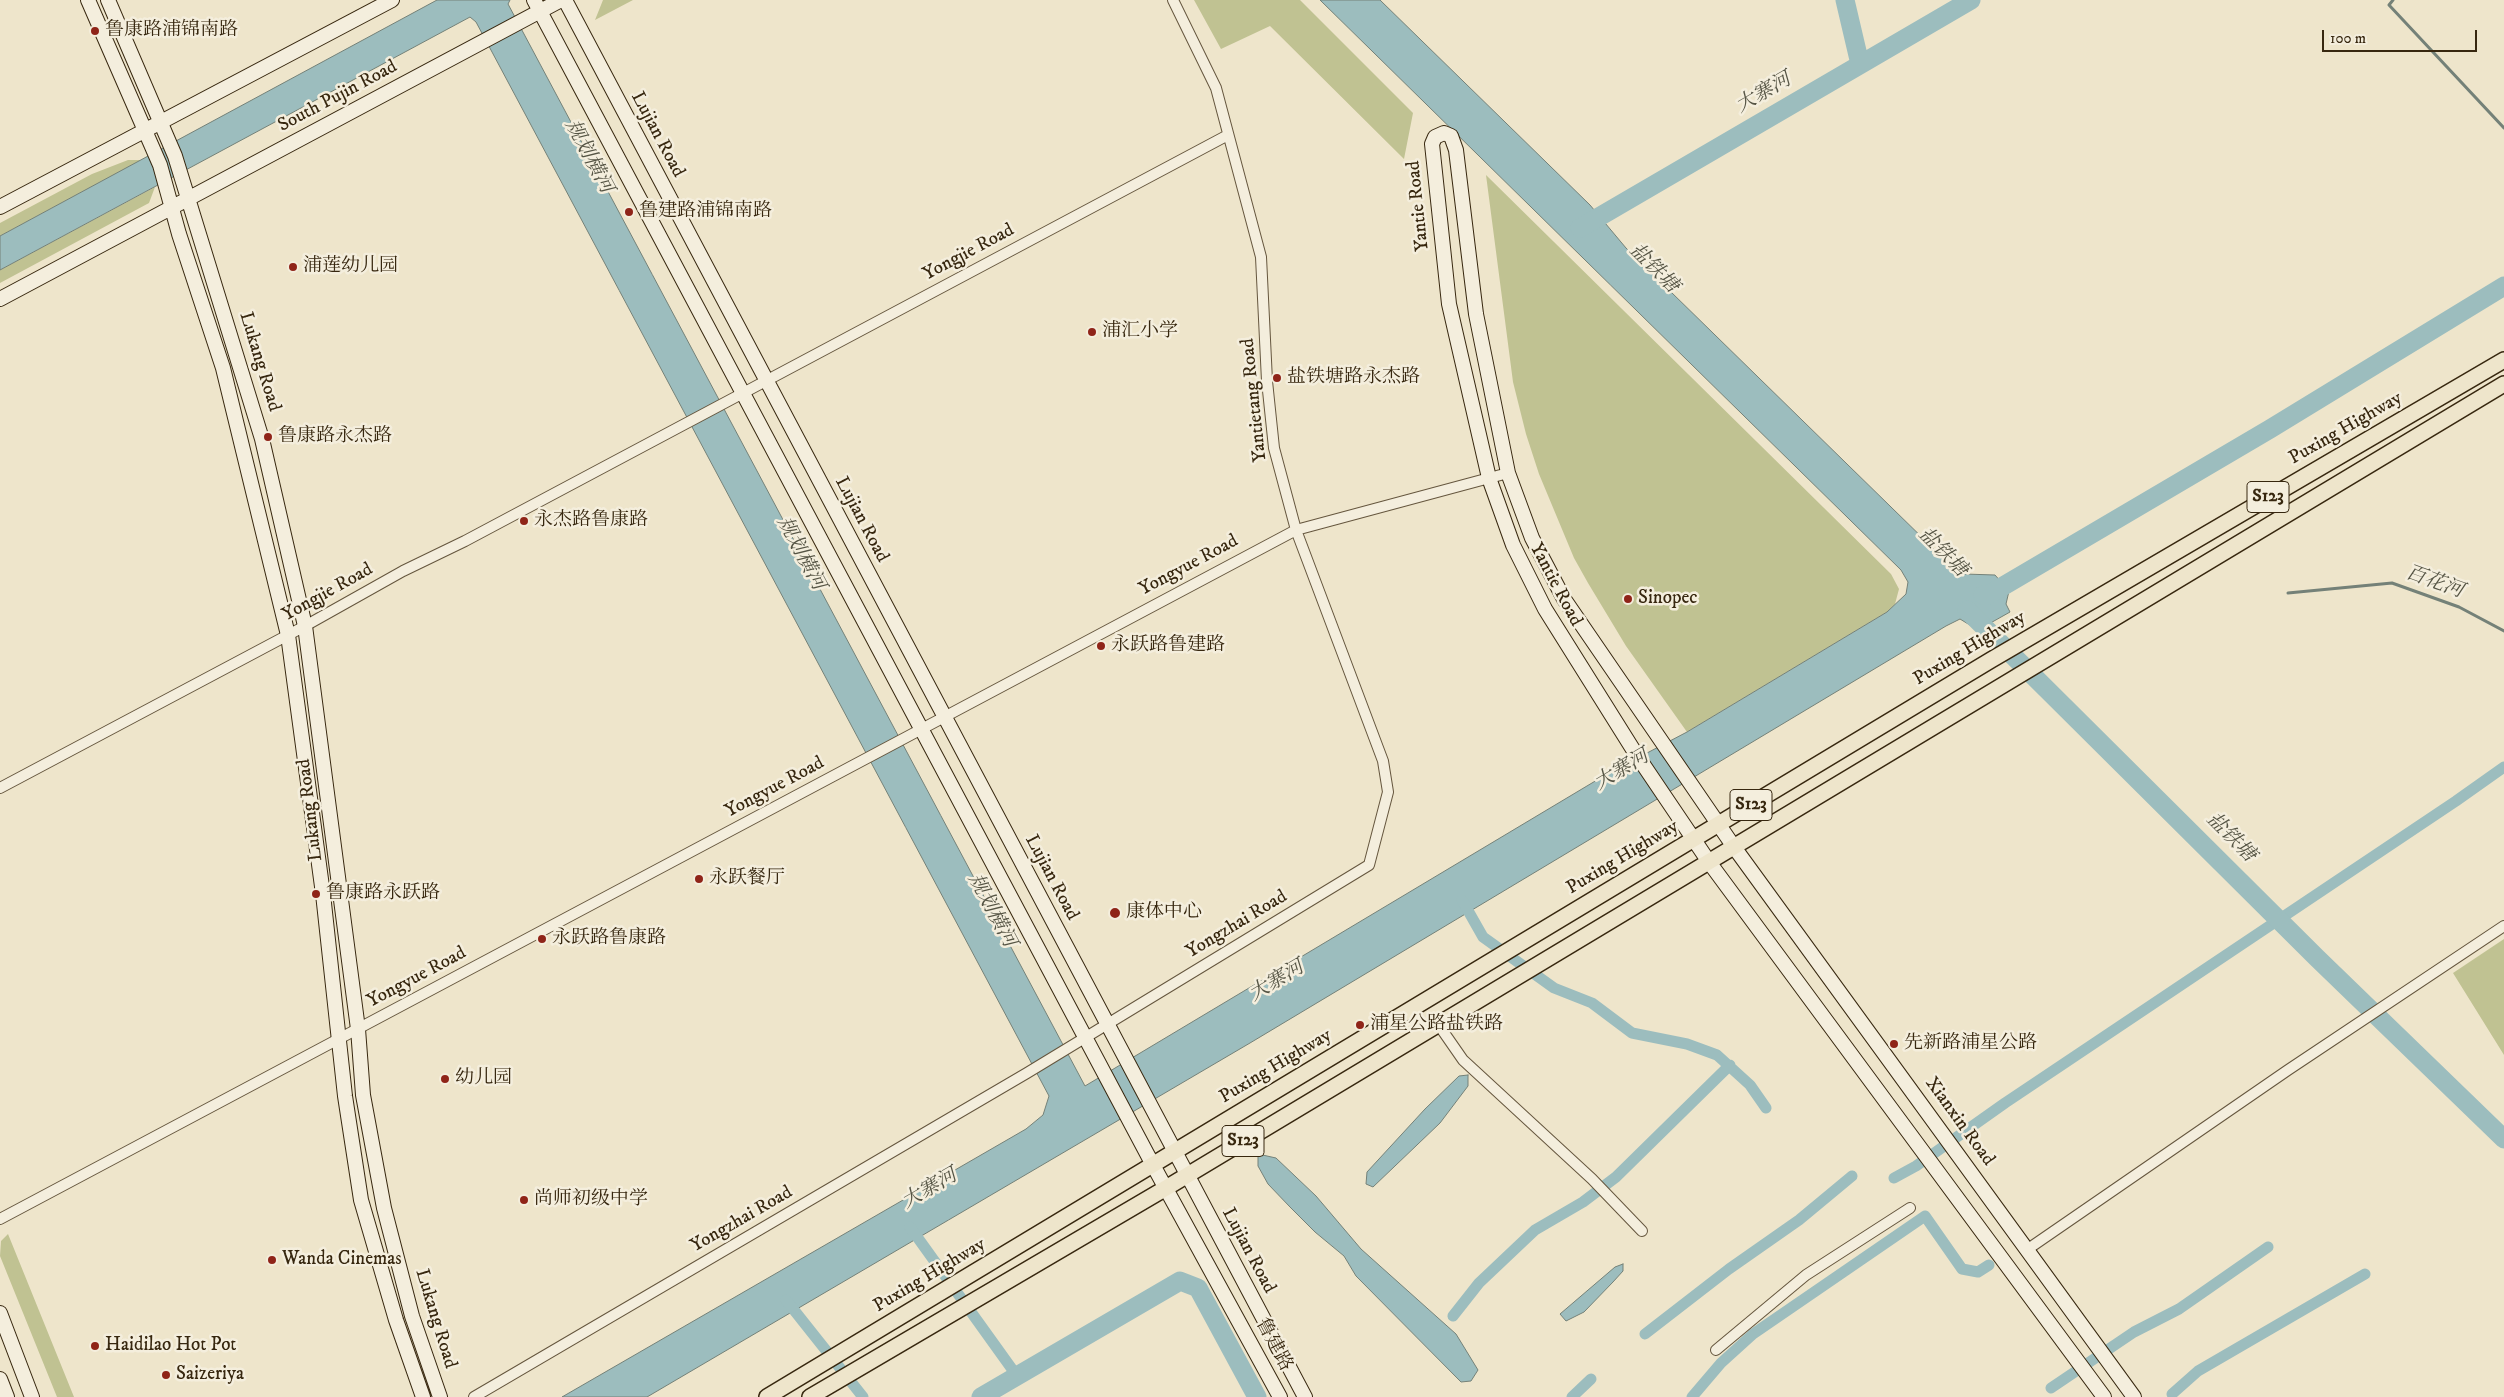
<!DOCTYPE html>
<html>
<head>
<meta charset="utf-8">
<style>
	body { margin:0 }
	#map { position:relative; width:2504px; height:1397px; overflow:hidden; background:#eee5cb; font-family:"IM FELL DW Pica",serif }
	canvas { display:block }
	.scale { position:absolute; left:2322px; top:30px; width:155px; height:22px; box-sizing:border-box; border:2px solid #37270f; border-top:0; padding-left:6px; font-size:15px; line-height:18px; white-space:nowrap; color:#37270f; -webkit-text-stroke:4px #f4eedd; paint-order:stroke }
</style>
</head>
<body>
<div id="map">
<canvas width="2504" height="1397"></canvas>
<div class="scale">100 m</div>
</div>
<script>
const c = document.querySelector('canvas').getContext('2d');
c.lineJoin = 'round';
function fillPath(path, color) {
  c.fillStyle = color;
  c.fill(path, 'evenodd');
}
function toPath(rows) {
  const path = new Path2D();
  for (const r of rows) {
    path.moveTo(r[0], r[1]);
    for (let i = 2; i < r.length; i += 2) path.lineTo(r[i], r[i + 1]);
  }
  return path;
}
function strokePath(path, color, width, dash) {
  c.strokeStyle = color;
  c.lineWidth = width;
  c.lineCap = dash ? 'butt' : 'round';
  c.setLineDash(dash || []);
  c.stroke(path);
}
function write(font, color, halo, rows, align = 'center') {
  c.font = font + ' "IM FELL DW Pica","Noto Serif SC",serif';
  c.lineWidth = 5;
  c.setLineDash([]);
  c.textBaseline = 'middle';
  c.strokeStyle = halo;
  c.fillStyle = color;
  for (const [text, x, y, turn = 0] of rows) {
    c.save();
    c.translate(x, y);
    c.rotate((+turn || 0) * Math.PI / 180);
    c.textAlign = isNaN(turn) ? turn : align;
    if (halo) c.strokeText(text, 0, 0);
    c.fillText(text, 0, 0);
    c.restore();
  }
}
const green = toPath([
	[603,0,633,0,595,20],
	[1194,0,1300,0,1413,113,1404,159,1270,26,1221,49],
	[128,160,142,160,0,236,0,223,92,174],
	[1486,175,1891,574,1899,589,1895,604,1887,612,1687,732,1626,646,1588,583,1574,558,1539,474,1526,434,1513,382],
	[155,187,149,203,0,283,0,270],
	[2504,939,2504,1055,2453,973],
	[8,1234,74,1397,57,1397,0,1256,1,1241]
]);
const water = toPath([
	[437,0,510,0,508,4,1085,1086,1607,774,1687,732,1887,612,1906,594,1908,582,1901,570,1320,0,1380,0,1590,205,1626,248,1935,550,1964,574,1995,575,2009,591,2006,604,2010,612,1978,630,1960,619,1946,626,1250,1043,647,1397,562,1397,1026,1129,1043,1115,1049,1096,476,22,470,17,0,270,0,236,437,0],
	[1468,1075,1468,1086,1440,1123,1373,1187,1366,1184,1367,1172,1425,1109,1459,1076,1468,1075],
	[1258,1154,1276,1158,1316,1196,1361,1249,1456,1334,1478,1370,1471,1381,1461,1382,1356,1276,1344,1256,1315,1232,1290,1207,1268,1184,1258,1166,1258,1154],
	[1623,1264,1623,1271,1613,1282,1584,1312,1566,1321,1560,1314,1615,1267,1623,1264]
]);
const stream = toPath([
	[2393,0,2389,5,2504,128],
	[2288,593,2392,583,2459,607,2504,631]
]);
const canal = toPath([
	[1462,900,1483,937,1554,988,1592,1003,1632,1033,1687,1044,1717,1055,1750,1085,1766,1108],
	[1894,1178,1916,1166,2005,1103,2456,801,2504,767],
	[910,1227,1017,1376],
	[786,1300,863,1397],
	[1453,1316,1479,1283,1535,1230,1583,1202,1616,1177,1730,1065],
	[1645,1334,1729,1269,1799,1220,1852,1176],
	[2051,1388,2134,1332,2179,1309,2268,1247],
	[2172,1394,2198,1371,2365,1274],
	[1572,1397,1591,1379],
	[1692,1397,1721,1363,1753,1334,1925,1216,1962,1269,1978,1272,1989,1265]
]);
const river = toPath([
	[1845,0,1860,64],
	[1580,228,1971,0],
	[1983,595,1988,595,2270,429,2504,286],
	[1967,610,2317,958,2504,1139],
	[981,1397,1180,1281,1198,1288,1257,1397]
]);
const street = toPath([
	[0,788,305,626,403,571,465,541,1228,135],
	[1438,1024,1463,1060,1592,1179,1642,1231],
	[0,1219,1296,530,1508,473],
	[2028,1249,2288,1070,2504,926],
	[1716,1350,1806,1275,1910,1208],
	[474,1397,1027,1073,1369,865,1388,792,1383,761,1296,530,1274,448,1267,381,1261,257,1216,88,1173,0]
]);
const secondary = toPath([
	[88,0,160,165,179,234,223,368,288,635,323,894,345,1096,361,1200,396,1320,423,1397],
	[108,0,175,156,262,439,305,626,358,1029,363,1095,384,1208,412,1316,440,1397],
	[534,0,1153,1165,1280,1397],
	[565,0,1305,1397],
	[0,207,392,0],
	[0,299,561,0],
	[0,1313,32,1397],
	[0,1379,7,1397],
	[2104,1397,1709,862,1634,751,1545,609,1513,545,1489,478,1449,304,1432,144,1435,137,1444,133,1451,136,1456,150,1476,314,1508,473,1532,538,1564,599,1734,847,2134,1397]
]);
const primary = toPath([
	[767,1397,1991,660,2504,360],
	[810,1397,1166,1188,2504,384]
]);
const markers = [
	[95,31,5,"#8f2418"],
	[629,212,5,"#8f2418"],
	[293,267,5,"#8f2418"],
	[1092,332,5,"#8f2418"],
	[1277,378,5,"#8f2418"],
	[268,437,5,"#8f2418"],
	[524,521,5,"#8f2418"],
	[1628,599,5,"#8f2418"],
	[1101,646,5,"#8f2418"],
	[699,879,5,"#8f2418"],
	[316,894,5,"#8f2418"],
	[1115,913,6,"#8f2418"],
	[542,939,5,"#8f2418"],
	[1360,1025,5,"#8f2418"],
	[1894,1044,5,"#8f2418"],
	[445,1079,5,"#8f2418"],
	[524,1200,5,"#8f2418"],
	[272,1260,5,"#8f2418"],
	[95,1346,5,"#8f2418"],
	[166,1375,5,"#8f2418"]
];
const shields = [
	[2268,497,42],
	[1751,805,42],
	[1243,1141,42]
];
const shieldNames = [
	["S123",2268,497],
	["S123",1751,805],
	["S123",1243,1141]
];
const poiNames = [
	["鲁康路浦锦南路",105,31],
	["鲁建路浦锦南路",639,212],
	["浦莲幼儿园",303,267],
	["浦汇小学",1102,332],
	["盐铁塘路永杰路",1287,378],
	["鲁康路永杰路",278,437],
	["永杰路鲁康路",534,521],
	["Sinopec",1638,599],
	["永跃路鲁建路",1111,646],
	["永跃餐厅",709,879],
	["鲁康路永跃路",326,894],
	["康体中心",1126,913],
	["永跃路鲁康路",552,939],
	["浦星公路盐铁路",1370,1025],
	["先新路浦星公路",1904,1044],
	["幼儿园",455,1079],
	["尚师初级中学",534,1200],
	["Wanda Cinemas",282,1260],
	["Haidilao Hot Pot",105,1346],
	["Saizeriya",176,1375]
];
const streetNames = [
	["South Pujin Road",338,97,-28],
	["Lujian Road",657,135,62],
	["Yantie Road",1419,206,-96],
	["Yongjie Road",969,253,-28],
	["Lukang Road",259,362,73],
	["Yantietang Road",1255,400,-96],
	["Puxing Highway",2346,429,-30],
	["Lujian Road",861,520,62],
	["Yongyue Road",1189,566,-28],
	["Yantie Road",1555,585,62],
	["Yongjie Road",328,593,-29],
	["Puxing Highway",1970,649,-31],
	["Yongyue Road",775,788,-28],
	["Lukang Road",311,810,-97],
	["Puxing Highway",1623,858,-31],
	["Lujian Road",1051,878,62],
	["Yongzhai Road",1237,925,-31],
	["Yongyue Road",417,978,-28],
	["Puxing Highway",1276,1067,-31],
	["Xianxin Road",1959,1122,54],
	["Yongzhai Road",742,1220,-30],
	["Lujian Road",1248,1251,62],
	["Puxing Highway",930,1276,-31],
	["Lukang Road",435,1319,73],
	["鲁建路",1273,1345,62]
];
const waterNames = [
	["大寨河",1764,94,-30],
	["规划横河",588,157,62],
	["盐铁塘",1653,269,45],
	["盐铁塘",1942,553,45],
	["规划横河",800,554,62],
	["百花河",2434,583,20],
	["大寨河",1622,771,-31],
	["盐铁塘",2230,838,45],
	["规划横河",991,911,62],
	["大寨河",1277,982,-31],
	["大寨河",930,1190,-30]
];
fillPath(green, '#c0c292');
fillPath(water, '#9cbdbe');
strokePath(water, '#748178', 1);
strokePath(stream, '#748178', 3);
strokePath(canal, '#9cbdbe', 11);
strokePath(river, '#9cbdbe', 19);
strokePath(street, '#65563e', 12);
strokePath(secondary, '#37270f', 16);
strokePath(primary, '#37270f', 18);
strokePath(street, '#f4eedd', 10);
strokePath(secondary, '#f4eedd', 14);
strokePath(primary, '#eee5cb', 15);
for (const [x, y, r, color] of markers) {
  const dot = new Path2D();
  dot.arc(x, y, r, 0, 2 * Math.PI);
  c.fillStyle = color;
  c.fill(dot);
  strokePath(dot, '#f4eedd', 2);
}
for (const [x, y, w] of shields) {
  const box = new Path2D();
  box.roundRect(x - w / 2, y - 15.5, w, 31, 4);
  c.fillStyle = '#f4eedd';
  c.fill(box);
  strokePath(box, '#37270f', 1);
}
write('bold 18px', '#37270f', null, shieldNames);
write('19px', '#37270f', '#f4eedd', poiNames, 'left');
write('19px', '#37270f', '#f4eedd', streetNames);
write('italic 20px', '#555444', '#f4eedd', waterNames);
</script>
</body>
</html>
